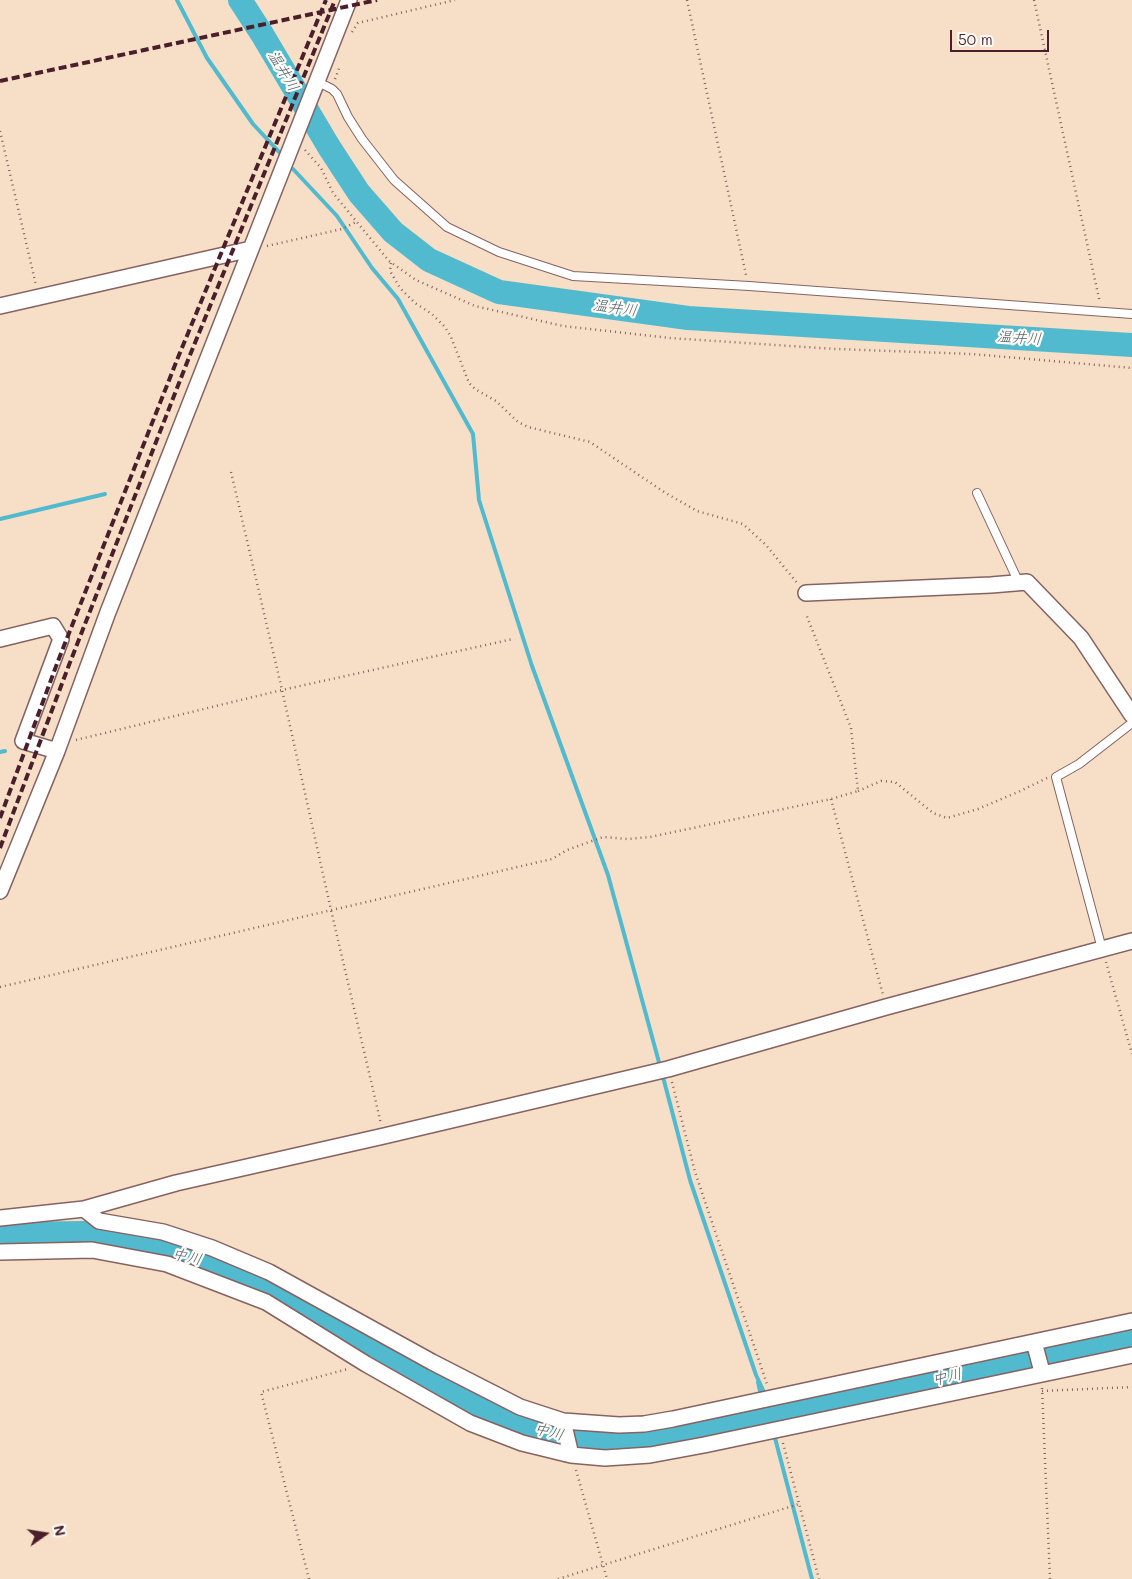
<!DOCTYPE html>
<html>
<head>
<meta charset="utf-8">
<style>
	body { margin:0 }
	#map { position:relative; width:1132px; height:1579px; overflow:hidden; background:#f6dfc6; font-family:Mali,sans-serif }
	canvas { display:block }
	.north { position:absolute; left:20px; top:1509px; width:50px; height:50px; -webkit-text-stroke:4px #fdfcf7; paint-order:stroke; rotate:77deg; font-size:14px; font-weight:700; line-height:20px; text-align:center; color:#4a1f2b }
	.north::after { content:''; display:block; margin:auto; width:18px; height:22px; background:#4a1f2b; clip-path:polygon(50% 0,100% 100%,50% 72%,0 100%) }
	.scale { position:absolute; left:950px; top:30px; width:99px; height:22px; box-sizing:border-box; border:2px solid #4a1f2b; border-top:0; padding-left:6px; font-size:15px; line-height:18px; white-space:nowrap; color:#4a1f2b; -webkit-text-stroke:4px #fdfcf7; paint-order:stroke }
</style>
</head>
<body>
<div id="map">
<canvas width="1132" height="1579"></canvas>
<div class="north">N</div>
<div class="scale">50 m</div>
</div>
<script>
const c = document.querySelector('canvas').getContext('2d');
c.lineJoin = 'round';
function toPath(rows) {
  const path = new Path2D();
  for (const r of rows) {
    path.moveTo(r[0], r[1]);
    for (let i = 2; i < r.length; i += 2) path.lineTo(r[i], r[i + 1]);
  }
  return path;
}
function strokePath(path, color, width, dash) {
  c.strokeStyle = color;
  c.lineWidth = width;
  c.lineCap = dash ? 'butt' : 'round';
  c.setLineDash(dash || []);
  c.stroke(path);
}
function write(font, color, halo, rows, align = 'center') {
  c.font = font + ' Mali,"Klee One",sans-serif';
  c.lineWidth = 4.5;
  c.setLineDash([]);
  c.textBaseline = 'middle';
  c.strokeStyle = halo;
  c.fillStyle = color;
  for (const [text, x, y, turn = 0] of rows) {
    c.save();
    c.translate(x, y);
    c.rotate((+turn || 0) * Math.PI / 180);
    c.textAlign = isNaN(turn) ? turn : align;
    if (halo) c.strokeText(text, 0, 0);
    c.fillText(text, 0, 0);
    c.restore();
  }
}
const stream = toPath([
	[177,0,207,58,253,124,281,154],
	[293,169,337,216,372,268,398,299,473,434,479,500,532,666,608,875,660,1066],
	[0,519,105,494],
	[0,752,5,751],
	[662,1073,690,1180,756,1375,763,1390],
	[758,1382,760,1391],
	[763,1404,765,1417],
	[767,1404,773,1426],
	[775,1438,812,1579]
]);
const river = toPath([
	[240,0,262,34,329,147,359,193,393,232,429,260,499,292,688,318,1132,345],
	[0,1234,84,1233,125,1241,171,1254,218,1264,264,1286,465,1400,507,1420,523,1427,554,1435,597,1442,627,1441,672,1436,740,1422,1132,1338]
]);
const path = toPath([
	[687,0,746,275],
	[1034,0,1100,303],
	[352,32,358,23,455,0],
	[335,79,340,66],
	[0,131,36,285],
	[305,150,321,168,333,193,389,261,416,280,475,306,563,326,670,338,836,349,972,354,1132,368],
	[267,246,342,229,356,222],
	[391,263,390,271,400,288,415,303,432,314,445,327,451,337,469,383,475,389,496,401,518,422,528,427,590,442,664,492,697,511,743,524,766,545,798,584],
	[231,472,282,690,331,910,381,1124],
	[76,740,282,690,513,639],
	[858,791,881,781,895,782,933,813,947,818,978,809,1018,792,1047,778],
	[831,799,883,995],
	[1106,962,1132,1054],
	[0,987,552,859,567,850,603,837,628,839,650,837,831,799,858,791,851,728,806,614],
	[672,1082,695,1172,767,1384],
	[1042,1388,1050,1579],
	[1042,1391,1132,1387],
	[783,1443,819,1579],
	[576,1470,607,1579],
	[309,1579,261,1392,348,1369],
	[558,1579,799,1504]
]);
const lane = toPath([
	[316,81,332,89,337,94,348,117,362,139,394,180,447,227,499,252,573,276,749,286,1132,314],
	[977,493,1019,583],
	[1102,949,1056,777,1079,764,1132,723]
]);
const street = toPath([
	[0,306,251,249],
	[806,593,991,585,1027,582,1081,638,1132,715],
	[0,639,53,626,61,639,23,741,57,751],
	[0,891,57,751,108,612,349,0],
	[84,1209,99,1221,163,1232,212,1248,269,1272,432,1362,520,1407,563,1421,619,1425,644,1424,673,1419,1132,1321],
	[0,1218,84,1209,176,1183,384,1136,668,1069,886,1007,1132,941],
	[0,1252,92,1250,167,1264,266,1302,366,1364,470,1423,522,1443,571,1455,605,1458,650,1455,704,1445,1132,1355],
	[1034,1342,1041,1368,1041,1374],
	[563,1421,571,1455]
]);
const rail = toPath([
	[0,81,377,0],
	[0,818,58,661,179,355,326,0],
	[0,848,69,665,188,360,335,0]
]);
const waterNames = [
	["温井川",283,71,59],
	["温井川",615,308,8],
	["温井川",1019,338,4],
	["中川",187,1257,13],
	["中川",947,1377,-12],
	["中川",549,1432,14]
];
strokePath(stream, '#51bacf', 4);
strokePath(river, '#51bacf', 24);
strokePath(lane, '#866261', 10);
strokePath(street, '#866261', 18);
strokePath(path, '#866261', 2.5, [1, 4]);
strokePath(lane, '#fff', 8);
strokePath(street, '#fff', 15);
strokePath(rail, '#4a1f2b', 4, [8, 4]);
write('italic 15px', '#4d5d6d', '#fdfcf7', waterNames);
</script>
</body>
</html>
